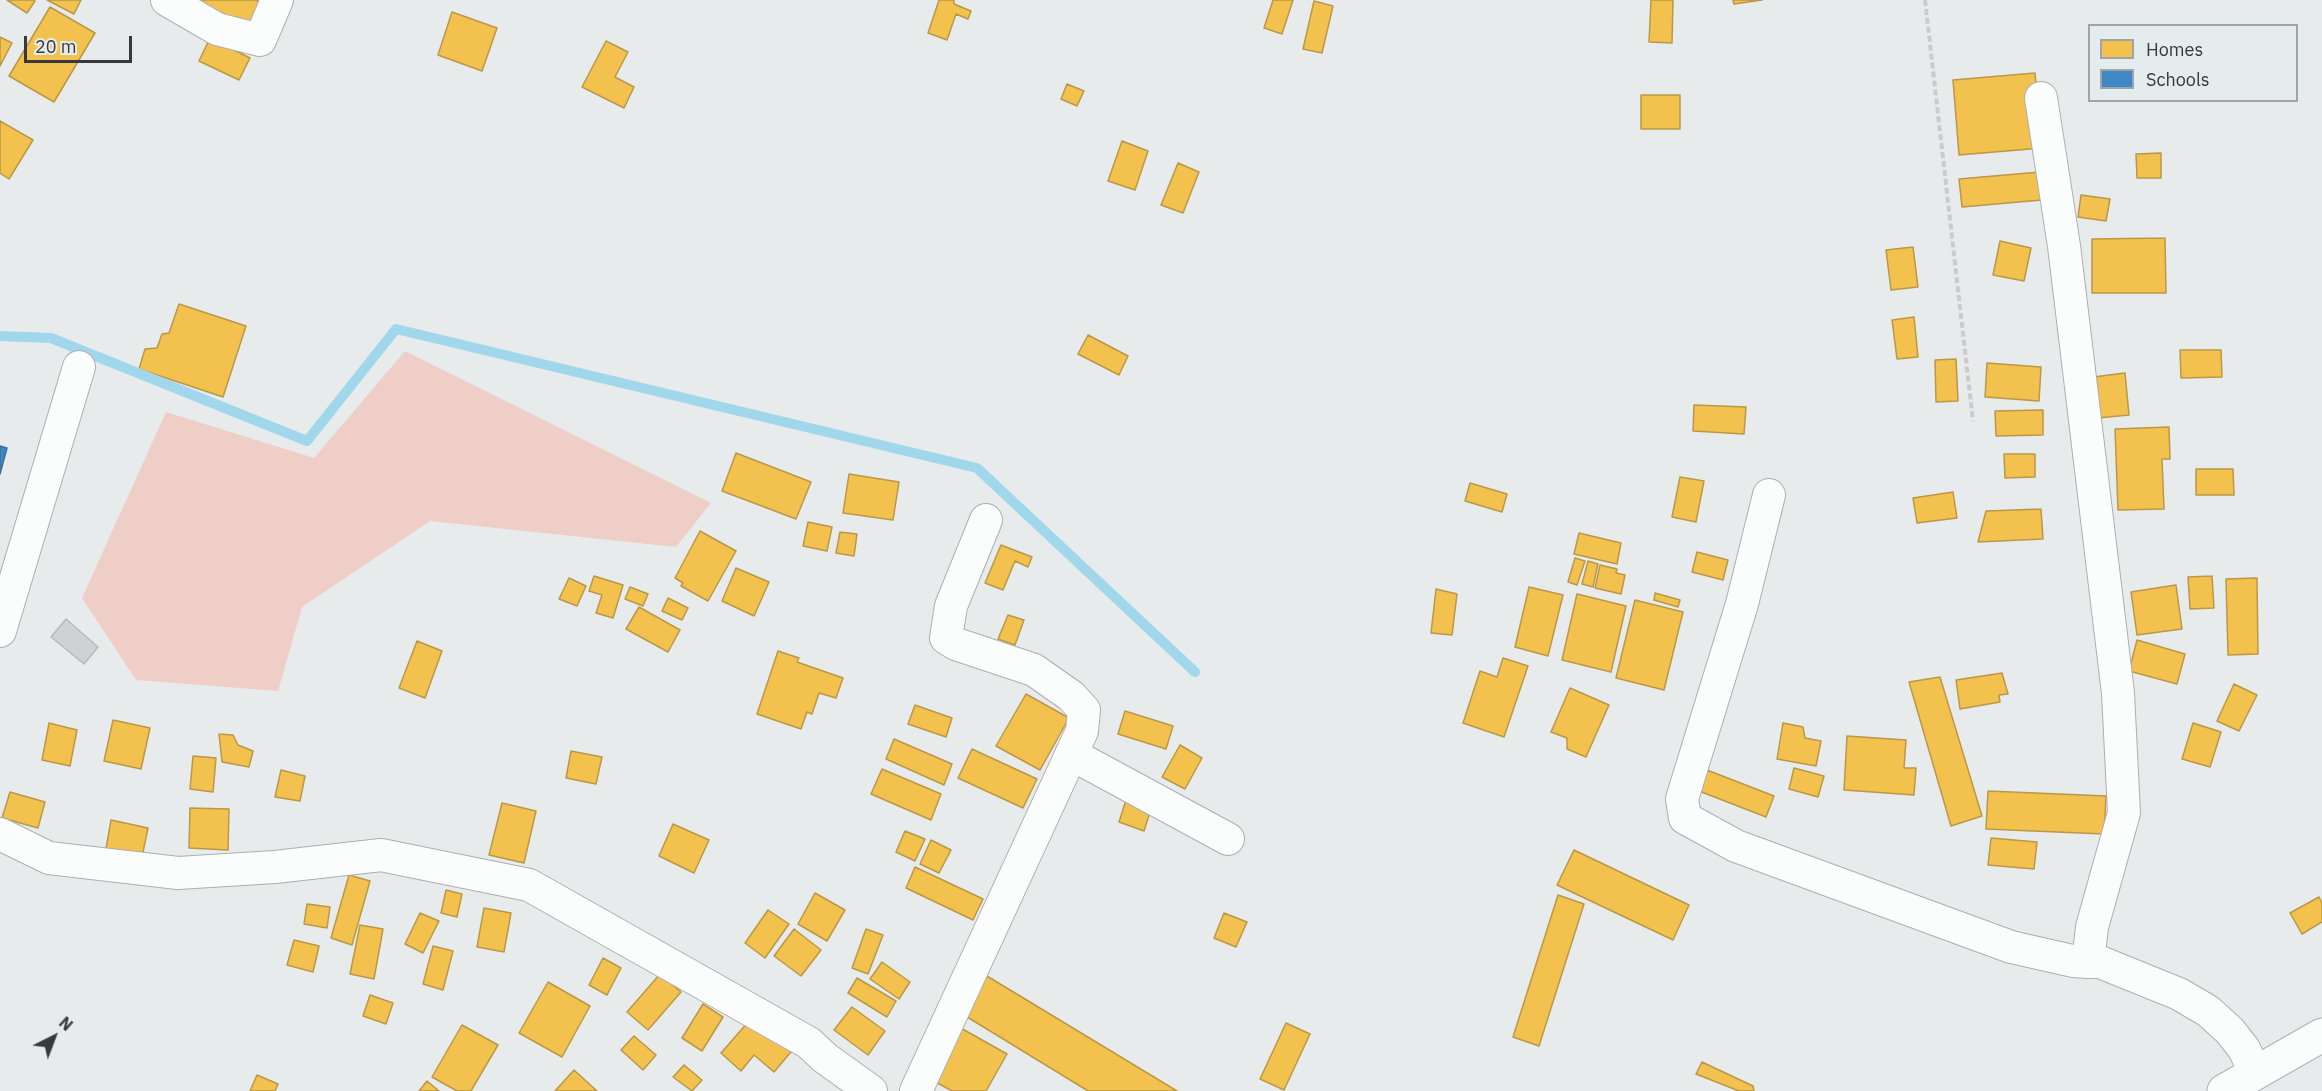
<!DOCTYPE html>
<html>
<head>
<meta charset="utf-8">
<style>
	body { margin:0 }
	#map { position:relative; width:2322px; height:1091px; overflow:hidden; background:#e7ebec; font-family:"IBM Plex Sans",sans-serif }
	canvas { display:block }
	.legend { position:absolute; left:2088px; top:24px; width:210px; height:78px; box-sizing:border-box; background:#e5ecee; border:2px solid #9fa4a6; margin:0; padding:8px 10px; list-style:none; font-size:18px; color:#37393a }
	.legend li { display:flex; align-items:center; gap:12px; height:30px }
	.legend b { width:30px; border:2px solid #9fa4a6 }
	.north { position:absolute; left:24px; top:1007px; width:60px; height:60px; -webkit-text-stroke:4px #e5ecee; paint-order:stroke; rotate:42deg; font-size:16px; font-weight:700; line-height:24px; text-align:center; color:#37393a }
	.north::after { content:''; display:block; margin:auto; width:21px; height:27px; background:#37393a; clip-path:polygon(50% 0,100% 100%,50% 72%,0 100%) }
	.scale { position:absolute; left:24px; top:36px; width:108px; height:27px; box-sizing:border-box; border:3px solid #37393a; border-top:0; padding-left:8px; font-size:18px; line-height:21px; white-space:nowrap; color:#37393a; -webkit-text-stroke:4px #e5ecee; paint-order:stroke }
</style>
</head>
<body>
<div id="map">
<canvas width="2322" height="1091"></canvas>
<ul class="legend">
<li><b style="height:16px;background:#f2c14e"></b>Homes</li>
<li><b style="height:16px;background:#3f88c5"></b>Schools</li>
</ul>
<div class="north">N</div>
<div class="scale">20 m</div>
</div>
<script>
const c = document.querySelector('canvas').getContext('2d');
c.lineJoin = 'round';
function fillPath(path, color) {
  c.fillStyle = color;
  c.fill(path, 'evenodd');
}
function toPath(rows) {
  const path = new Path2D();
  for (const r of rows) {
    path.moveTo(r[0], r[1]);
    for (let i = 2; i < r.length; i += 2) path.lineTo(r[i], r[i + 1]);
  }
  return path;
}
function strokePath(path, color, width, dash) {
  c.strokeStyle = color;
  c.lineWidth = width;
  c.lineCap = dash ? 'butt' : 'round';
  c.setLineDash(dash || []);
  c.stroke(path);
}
const green = toPath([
	[405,351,711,503,676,547,430,521,302,607,278,691,136,680,82,598,166,412,314,458]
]);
const homes = toPath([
	[7,0,34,0,35,1,27,13,7,0],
	[47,0,81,0,74,14,47,0],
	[190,0,256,0,263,3,253,27,190,0],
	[939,0,954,0,954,4,971,11,968,19,956,14,947,40,928,33,939,0],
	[1273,0,1293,0,1282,34,1264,28,1273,0],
	[1651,0,1673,0,1672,43,1649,42,1651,0],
	[1733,0,1762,0,1734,4,1733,0],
	[1314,1,1333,6,1322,53,1303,49,1314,1],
	[50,7,95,33,54,102,9,76,50,7],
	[452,12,497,28,482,71,438,55,452,12],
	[0,37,12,43,0,66,0,37],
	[210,38,250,58,239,80,199,61,210,38],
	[606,41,628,52,615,77,634,87,624,108,582,87,606,41],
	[2035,73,2042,148,1959,155,1953,80,2035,73],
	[1067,84,1084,91,1077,106,1061,99,1067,84],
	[1641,95,1680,95,1680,129,1641,129,1641,95],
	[0,121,33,140,9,179,0,173,0,121],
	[1122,141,1148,151,1135,190,1108,181,1122,141],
	[2161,153,2161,178,2137,178,2136,154,2161,153],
	[1178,163,1199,172,1183,213,1161,205,1178,163],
	[2040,172,2042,200,1962,207,1959,179,2040,172],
	[2081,195,2110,199,2106,221,2078,217,2081,195],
	[2165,238,2166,293,2092,293,2092,239,2165,238],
	[2000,241,2031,248,2024,281,1993,275,2000,241],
	[1913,247,1918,287,1891,290,1886,250,1913,247],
	[179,304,246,326,223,397,139,369,145,349,157,348,162,334,169,333,179,304],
	[1914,317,1918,357,1897,359,1892,320,1914,317],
	[1088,335,1128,356,1119,375,1078,354,1088,335],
	[2180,350,2221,350,2222,377,2181,378,2180,350],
	[1956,359,1958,401,1936,402,1935,360,1956,359],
	[1987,363,2041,367,2039,401,1985,397,1987,363],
	[2125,373,2129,415,2098,418,2093,377,2125,373],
	[1694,405,1746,407,1744,434,1693,431,1694,405],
	[2043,410,2043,435,1996,436,1995,411,2043,410],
	[2169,427,2170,459,2162,459,2164,509,2118,510,2115,429,2169,427],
	[736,453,811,482,796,519,722,491,736,453],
	[2004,454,2035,454,2035,477,2005,478,2004,454],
	[2196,469,2233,469,2234,495,2196,495,2196,469],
	[849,474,899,482,893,520,843,513,849,474],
	[1680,477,1704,481,1696,522,1672,517,1680,477],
	[1470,483,1507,494,1502,512,1465,501,1470,483],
	[1953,492,1957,518,1917,523,1913,498,1953,492],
	[2041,509,2043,539,1978,542,1986,511,2041,509],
	[808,522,832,527,827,551,803,546,808,522],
	[700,531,736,551,708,601,681,586,683,583,675,578,700,531],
	[840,532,857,534,854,556,836,553,840,532],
	[1579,533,1621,543,1617,564,1574,554,1579,533],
	[1001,545,1032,557,1028,567,1015,561,1003,590,985,583,1001,545],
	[1697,552,1728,560,1723,580,1692,572,1697,552],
	[1575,558,1585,561,1577,585,1568,582,1575,558],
	[1588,561,1598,564,1593,587,1582,584,1588,561],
	[1600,565,1617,569,1616,573,1625,575,1621,594,1595,588,1600,565],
	[736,568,769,582,754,616,722,601,736,568],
	[594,576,623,585,613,618,596,613,602,595,589,591,594,576],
	[2212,576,2214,608,2190,609,2188,577,2212,576],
	[569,578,586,586,577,606,559,599,569,578],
	[2257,578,2258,654,2228,655,2226,579,2257,578],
	[2176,585,2182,629,2137,635,2131,592,2176,585],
	[630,587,648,594,643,606,625,599,630,587],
	[1529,587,1563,595,1548,656,1515,647,1529,587],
	[1436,589,1457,594,1452,635,1431,633,1436,589],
	[1655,593,1680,600,1678,607,1654,600,1655,593],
	[1577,594,1626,606,1611,672,1562,660,1577,594],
	[668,598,688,608,682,620,662,611,668,598],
	[1635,600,1683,612,1664,690,1616,678,1635,600],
	[639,607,680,630,668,652,626,629,639,607],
	[1008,615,1024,620,1015,645,998,639,1008,615],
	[2137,640,2185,654,2177,684,2129,671,2137,640],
	[417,641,442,651,425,698,399,688,417,641],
	[778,651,799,658,797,662,843,678,836,698,819,693,812,714,807,712,801,729,757,714,778,651],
	[1503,658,1528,666,1504,737,1463,723,1480,671,1497,677,1503,658],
	[2002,673,2008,694,1999,695,2000,702,1960,709,1956,680,2002,673],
	[1940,677,1982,816,1951,826,1909,682,1940,677],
	[2234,684,2257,695,2239,731,2217,721,2234,684],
	[1570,688,1609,705,1586,757,1567,749,1567,738,1551,732,1570,688],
	[1026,694,1069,718,1040,770,996,746,1026,694],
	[915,705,952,718,946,737,908,724,915,705],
	[1125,711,1173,726,1166,749,1118,734,1125,711],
	[113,720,150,728,141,769,104,761,113,720],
	[49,723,77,730,70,766,42,760,49,723],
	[1783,723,1803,727,1805,738,1821,741,1816,766,1777,759,1783,723],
	[2193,723,2221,732,2210,767,2182,759,2193,723],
	[219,734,233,735,238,745,253,751,249,767,222,762,219,734],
	[1847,736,1906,740,1904,768,1916,768,1914,795,1844,790,1847,736],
	[894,739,952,764,944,785,886,759,894,739],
	[1180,745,1202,758,1185,789,1162,777,1180,745],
	[972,749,1037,779,1023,808,958,778,972,749],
	[571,751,602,757,596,784,566,778,571,751],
	[193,756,216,758,213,792,190,789,193,756],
	[1794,768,1824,776,1818,797,1789,789,1794,768],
	[882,769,941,794,931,820,871,794,882,769],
	[281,770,305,776,300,801,275,797,281,770],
	[1707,770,1774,796,1766,817,1699,791,1707,770],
	[1988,791,2106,796,2104,834,1986,829,1988,791],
	[10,792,45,802,38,828,2,818,10,792],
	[1126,800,1151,809,1144,831,1119,822,1126,800],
	[502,803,536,811,524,863,489,855,502,803],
	[190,808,229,809,228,850,189,848,190,808],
	[111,820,148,828,142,857,106,849,111,820],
	[673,824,709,840,694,873,659,856,673,824],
	[905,831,925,839,915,861,896,852,905,831],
	[1991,838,2037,842,2034,869,1988,865,1991,838],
	[931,840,951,850,939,873,920,864,931,840],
	[1574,850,1689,905,1673,940,1557,885,1574,850],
	[915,867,983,899,973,920,906,888,915,867],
	[349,875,370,881,352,945,331,938,349,875],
	[446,890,462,894,457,917,441,913,446,890],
	[815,893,845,910,827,941,798,924,815,893],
	[1558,895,1584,904,1539,1046,1513,1037,1558,895],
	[2319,897,2322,903,2322,922,2302,934,2290,913,2319,897],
	[307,904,330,907,327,928,304,924,307,904],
	[484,908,511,913,504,952,477,947,484,908],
	[768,910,789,924,765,958,745,943,768,910],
	[420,913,439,921,423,953,405,944,420,913],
	[1224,913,1247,922,1236,947,1214,938,1224,913],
	[360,925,383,929,374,979,350,974,360,925],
	[794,929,821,950,801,976,774,956,794,929],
	[866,929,883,935,868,974,852,968,866,929],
	[294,940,319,946,313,972,287,965,294,940],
	[433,946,453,951,443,990,423,984,433,946],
	[603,958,621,968,607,995,589,985,603,958],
	[882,962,910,982,899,999,870,979,882,962],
	[982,973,1177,1091,1088,1091,959,1012,982,973],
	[660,974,681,992,648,1030,627,1012,660,974],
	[857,978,896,1001,887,1017,848,993,857,978],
	[548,982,590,1006,562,1057,519,1033,548,982],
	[370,995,393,1003,386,1024,363,1016,370,995],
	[703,1004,723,1017,702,1051,682,1038,703,1004],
	[852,1007,885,1031,868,1055,834,1030,852,1007],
	[749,1021,796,1046,774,1072,754,1055,741,1071,721,1053,749,1021],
	[1286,1023,1310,1034,1284,1090,1260,1079,1286,1023],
	[462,1025,498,1045,471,1091,457,1091,432,1077,462,1025],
	[959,1027,1007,1054,986,1091,952,1091,930,1079,959,1027],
	[634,1036,656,1055,643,1070,621,1050,634,1036],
	[1702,1062,1753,1086,1754,1091,1739,1091,1696,1074,1702,1062],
	[684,1065,702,1080,692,1091,673,1077,684,1065],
	[574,1070,597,1091,555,1091,574,1070],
	[257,1075,278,1084,275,1091,250,1091,257,1075],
	[427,1081,439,1091,419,1091,427,1081]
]);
const schools = toPath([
	[0,446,7,448,0,474,0,446]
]);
const stream = toPath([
	[0,336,51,338,307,441,396,329,977,468,1195,672]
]);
const building = toPath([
	[66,619,98,647,84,664,51,637,66,619]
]);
const path = toPath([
	[1925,0,1973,421]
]);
const minor = toPath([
	[167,0,217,29,260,40,277,0],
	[2041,98,2064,246,2118,693,2124,813,2092,927,2088,962,2100,962,2179,994,2208,1011,2230,1031,2244,1049,2255,1072],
	[1769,495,1742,604,1682,799,1685,818,1736,846,2011,947,2073,961,2088,962],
	[0,631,79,367],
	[1071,754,1228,839],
	[0,834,49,858,178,873,275,867,381,855,529,885,809,1043,825,1058,871,1091],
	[916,1091,1082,731,1084,710,1071,696,1034,670,956,644,946,638,951,606,986,520]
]);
const secondary = toPath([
	[2224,1091,2322,1035]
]);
fillPath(green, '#eecec7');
fillPath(homes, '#f2c14e');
strokePath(homes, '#ba9848', 1.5);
fillPath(schools, '#3f88c5');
strokePath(schools, '#3d709b', 1.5);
strokePath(stream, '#a0d7ea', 10);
fillPath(building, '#cfd2d3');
strokePath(building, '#b7baba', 1.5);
strokePath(minor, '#acafb0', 34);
strokePath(secondary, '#acafb0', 35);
strokePath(path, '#cbcbcc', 4, [6, 3]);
strokePath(minor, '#fbfcfc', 32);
strokePath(secondary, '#fbfcfc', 33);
</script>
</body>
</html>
